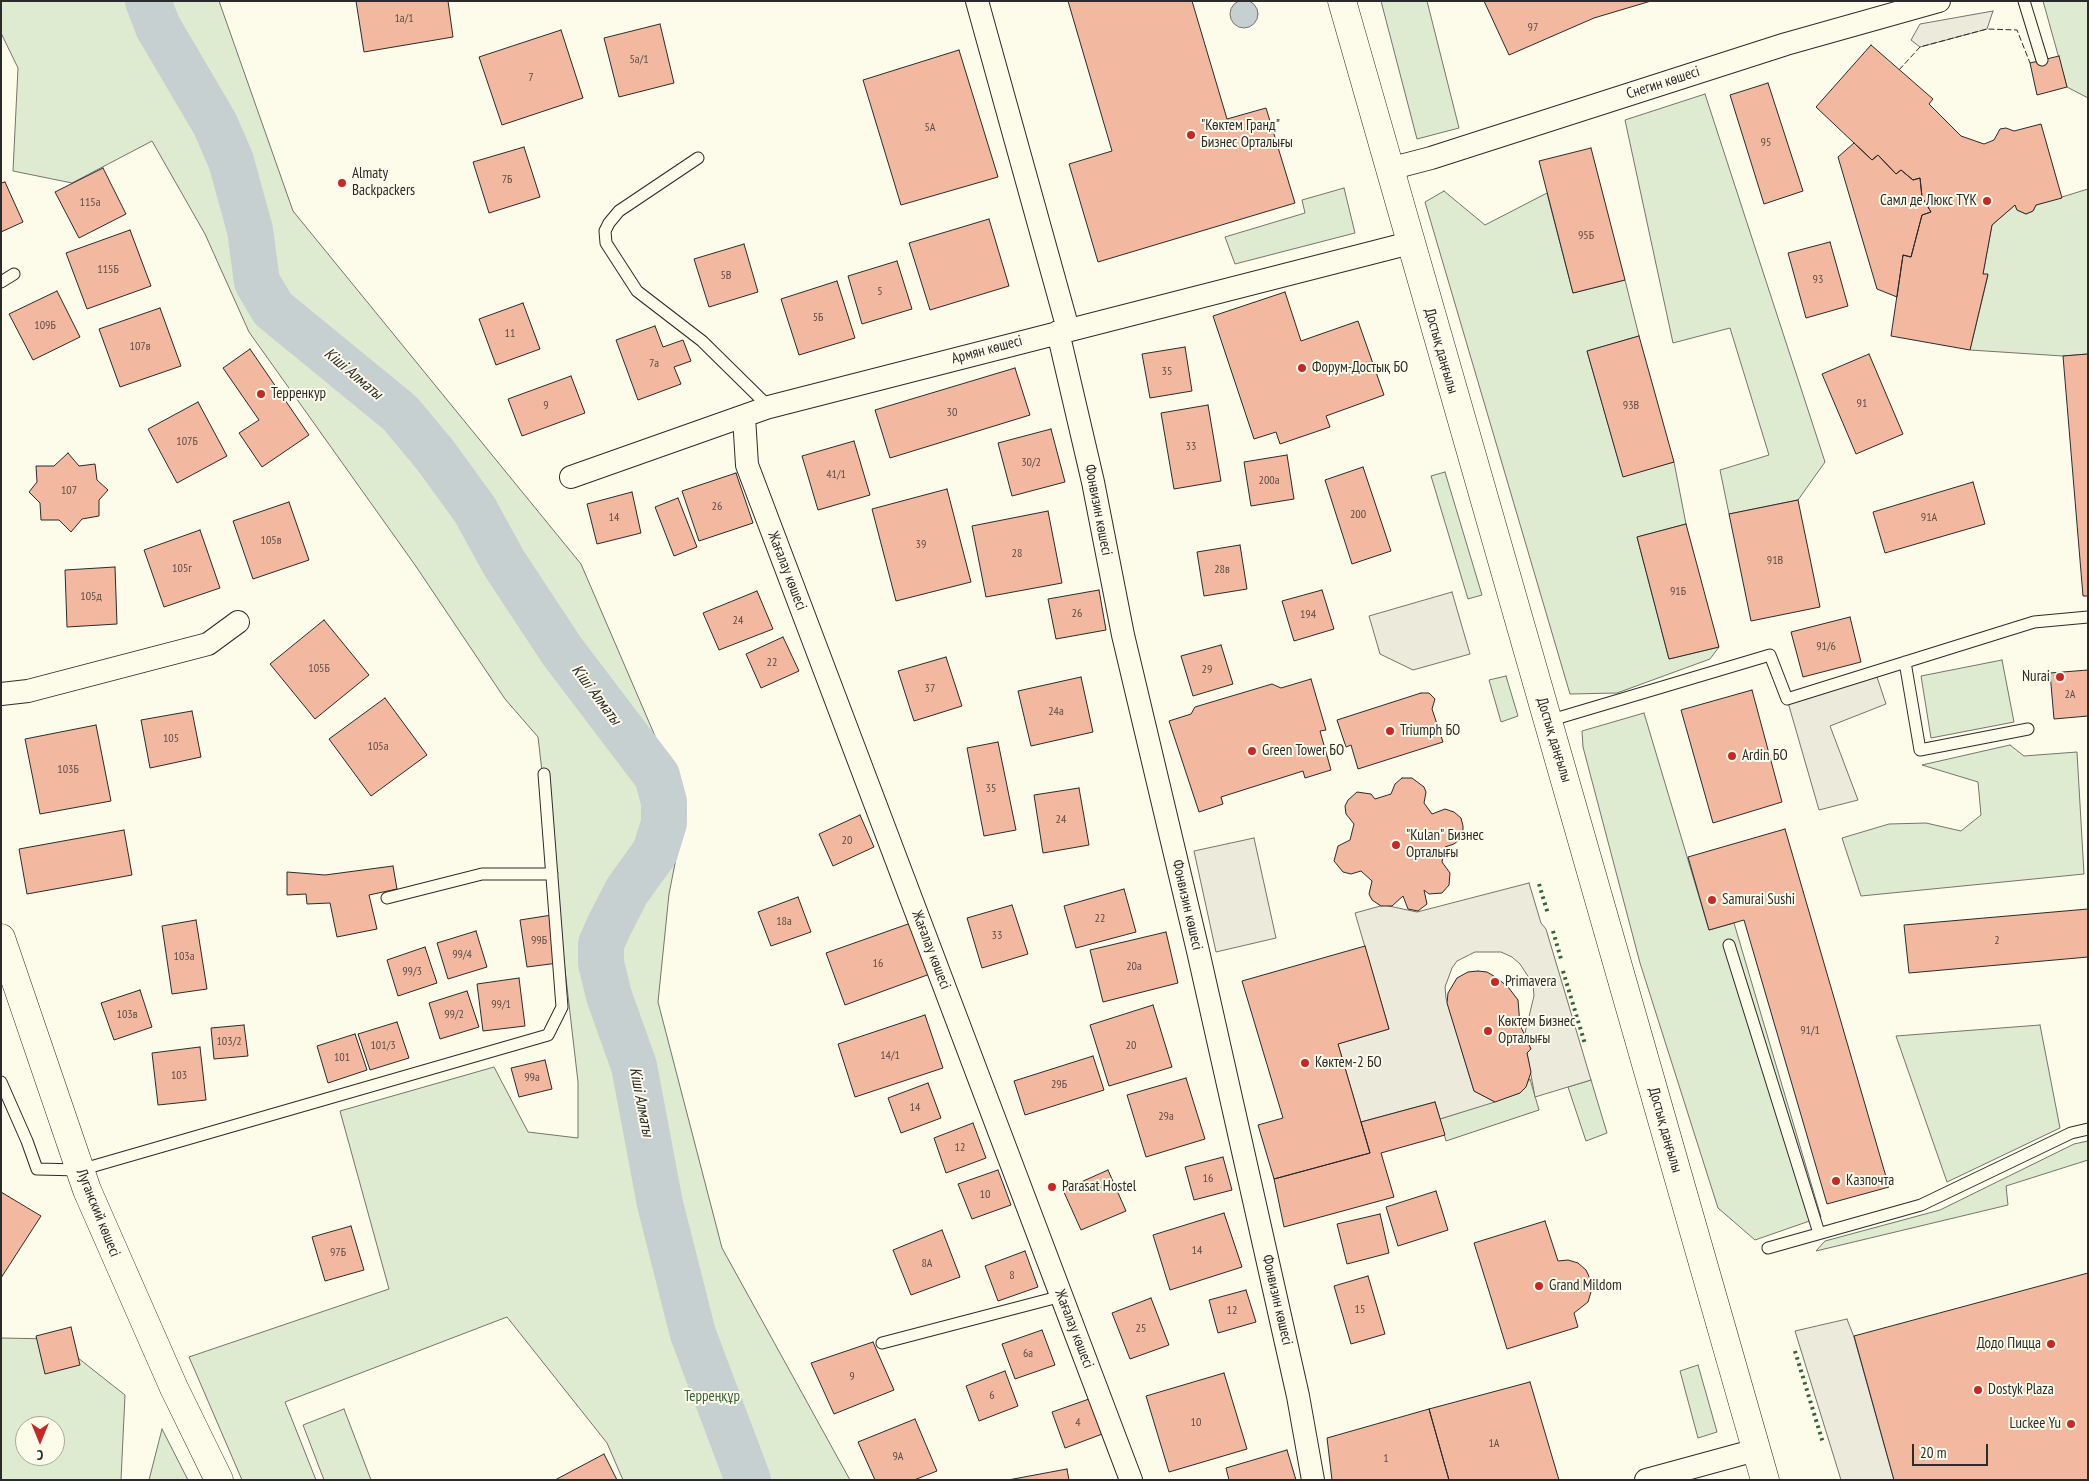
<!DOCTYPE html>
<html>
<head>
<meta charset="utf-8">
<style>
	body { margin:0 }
	#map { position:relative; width:2089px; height:1481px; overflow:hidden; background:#fdfbea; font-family:"PT Sans Narrow",sans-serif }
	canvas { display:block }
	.frame { position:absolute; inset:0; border:2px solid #2b2b2b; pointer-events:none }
	.north { position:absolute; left:15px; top:1416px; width:50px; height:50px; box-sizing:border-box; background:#fdfbea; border:1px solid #a9a89e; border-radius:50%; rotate:180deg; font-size:14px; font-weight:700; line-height:20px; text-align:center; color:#2b2b2b }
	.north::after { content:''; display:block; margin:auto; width:18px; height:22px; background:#c62828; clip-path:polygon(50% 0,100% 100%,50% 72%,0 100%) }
	.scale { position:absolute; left:1912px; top:1444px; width:76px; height:22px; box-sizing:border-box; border:2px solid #2b2b2b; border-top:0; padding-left:6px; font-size:15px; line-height:18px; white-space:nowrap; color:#2b2b2b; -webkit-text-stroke:4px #fdfbea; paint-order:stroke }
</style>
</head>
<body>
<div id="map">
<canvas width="2089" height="1481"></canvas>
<div class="frame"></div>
<div class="north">С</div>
<div class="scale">20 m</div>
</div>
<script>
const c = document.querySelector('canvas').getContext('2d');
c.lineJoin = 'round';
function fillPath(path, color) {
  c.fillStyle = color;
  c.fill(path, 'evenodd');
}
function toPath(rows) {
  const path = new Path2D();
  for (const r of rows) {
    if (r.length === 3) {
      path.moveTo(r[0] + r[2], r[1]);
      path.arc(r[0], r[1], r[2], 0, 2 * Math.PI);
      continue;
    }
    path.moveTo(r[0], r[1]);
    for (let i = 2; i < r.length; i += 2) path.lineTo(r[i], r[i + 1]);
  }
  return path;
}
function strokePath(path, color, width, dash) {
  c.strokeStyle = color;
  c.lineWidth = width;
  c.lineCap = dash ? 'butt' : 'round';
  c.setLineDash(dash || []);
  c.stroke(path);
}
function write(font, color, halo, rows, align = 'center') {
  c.font = font + ' "PT Sans Narrow",sans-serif';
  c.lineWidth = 4;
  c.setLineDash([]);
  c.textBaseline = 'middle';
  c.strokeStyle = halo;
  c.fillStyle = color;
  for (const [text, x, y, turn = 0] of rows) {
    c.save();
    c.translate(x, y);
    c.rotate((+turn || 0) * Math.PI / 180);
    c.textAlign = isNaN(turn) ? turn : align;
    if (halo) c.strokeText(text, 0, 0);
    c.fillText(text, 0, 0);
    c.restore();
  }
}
const green = toPath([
	[1,1,219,1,293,211,581,564,686,808,669,894,658,1002,722,1248,850,1480,623,1480,607,1443,507,1317,285,1402,316,1480,242,1480,189,1357,389,1289,340,1111,494,1067,528,1132,578,1138,578,1082,538,737,505,699,415,565,249,332,205,234,152,141,72,183,13,171,18,68,1,33,1,1],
	[1381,1,1427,1,1459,128,1417,139,1381,1],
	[2043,1,2088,1,2088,98,2067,87,2043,1],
	[1705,94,1825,462,1798,500,1729,514,1720,470,1769,455,1730,328,1673,343,1625,120,1705,94],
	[1344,188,1355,233,1235,264,1225,237,1305,213,1302,200,1344,188],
	[2088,189,2088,354,2063,356,1970,350,1988,275,1983,274,1992,225,2015,205,2017,210,2026,214,2033,211,2036,205,2088,189],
	[1444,191,1485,225,1547,193,1573,293,1625,280,1639,336,1587,351,1623,476,1674,462,1686,524,1637,537,1669,659,1719,647,1710,659,1617,693,1570,694,1425,202,1444,191],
	[1445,472,1482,595,1468,599,1431,476,1445,472],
	[2002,660,2014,722,1931,738,1921,676,2002,660],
	[1506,676,1518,716,1501,722,1489,680,1506,676],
	[1644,713,1709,930,1734,923,1821,1217,1755,1240,1718,1208,1640,963,1583,747,1582,731,1644,713],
	[2010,745,2024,756,2077,752,2084,874,1861,896,1842,838,1889,824,1926,823,1961,831,1981,815,1978,782,1922,765,2010,745],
	[2040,1025,2060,1128,1947,1182,1896,1036,2040,1025],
	[1530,1079,1539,1110,1446,1141,1440,1119,1520,1093,1530,1079],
	[1591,1080,1607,1133,1586,1141,1568,1087,1591,1080],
	[2088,1141,2088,1160,2006,1186,2008,1205,1816,1251,1825,1241,1940,1210,2074,1144,2088,1141],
	[1,1338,54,1339,125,1395,121,1480,1,1480,1,1338],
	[25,1426,55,1426,55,1456,25,1456,25,1426],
	[1698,1365,1717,1432,1698,1438,1680,1371,1698,1365],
	[344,1409,371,1480,324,1480,303,1425,344,1409],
	[162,1429,188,1480,149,1480,162,1429]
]);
const parking = toPath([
	[1993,11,1987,29,1920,47,1911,40,1920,24,1993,11],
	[1452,592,1470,654,1413,670,1380,654,1369,616,1452,592],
	[1875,671,1886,704,1830,726,1858,800,1819,810,1787,699,1875,671],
	[1254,838,1276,938,1216,952,1194,851,1254,838],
	[1529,883,1541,923,1546,929,1591,1080,1535,1097,1527,1053,1531,1049,1524,1037,1534,996,1533,984,1520,964,1512,957,1501,952,1475,952,1457,961,1452,968,1445,987,1446,998,1474,1091,1495,1102,1440,1119,1435,1102,1361,1122,1338,1044,1389,1029,1355,913,1384,905,1417,912,1529,883],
	[1847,1319,1854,1337,1894,1480,1841,1480,1795,1331,1847,1319]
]);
const water = toPath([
	[1244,14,14]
]);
const river = toPath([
	[148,1,158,27,215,124,231,161,250,230,257,282,273,309,400,413,435,455,475,510,504,563,562,651,657,776,664,802,664,823,655,852,627,891,609,926,601,944,601,963,609,996,634,1066,660,1204,693,1334,748,1480]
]);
const building = toPath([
	[356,1,448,1,453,37,364,52,356,1],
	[1068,1,1192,1,1227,119,1266,108,1295,203,1098,262,1069,164,1112,151,1068,1],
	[1484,1,1651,1,1594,18,1509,55,1484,1],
	[660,24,674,83,619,97,604,38,660,24],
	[561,30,583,98,502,125,479,57,561,30],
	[1871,45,1933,99,1929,104,1961,136,1984,144,1994,140,2000,129,2006,128,2014,131,2041,124,2062,198,2036,205,2033,211,2026,214,2017,210,2015,205,1992,225,1983,274,1988,274,1970,350,1891,336,1903,255,1911,257,1922,215,1931,212,1922,197,1920,178,1913,180,1901,170,1896,174,1878,155,1872,160,1816,107,1871,45],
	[959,50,998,177,901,205,863,80,959,50],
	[2059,56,2067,87,2037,95,2030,63,2059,56],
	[1768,83,1803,191,1764,204,1730,95,1768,83],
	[1854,143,1872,160,1878,155,1896,174,1901,170,1913,180,1920,178,1922,197,1931,212,1922,215,1911,257,1903,255,1897,297,1877,289,1838,157,1854,143],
	[524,147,540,197,489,213,473,162,524,147],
	[1591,148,1625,280,1573,293,1539,161,1591,148],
	[103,168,126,214,79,238,55,192,103,168],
	[5,182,23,222,1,232,1,183,5,182],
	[989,219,1009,286,930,310,909,243,989,219],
	[130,230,151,286,87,309,66,253,130,230],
	[1830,242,1848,306,1806,318,1788,253,1830,242],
	[744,244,758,292,709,307,694,259,744,244],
	[897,261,912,309,862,324,848,276,897,261],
	[837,281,855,338,799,355,781,299,837,281],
	[57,291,80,337,33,360,9,314,57,291],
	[1285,292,1301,341,1358,321,1384,395,1326,416,1330,427,1280,444,1276,432,1254,439,1213,316,1285,292],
	[523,303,540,349,496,365,479,319,523,303],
	[160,308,181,366,120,387,99,329,160,308],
	[655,326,663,347,683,340,691,361,674,367,681,384,638,400,616,340,655,326],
	[1639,336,1674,462,1623,477,1587,351,1639,336],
	[1185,347,1192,391,1150,398,1142,354,1185,347],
	[250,349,309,435,262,467,239,433,259,420,223,368,250,349],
	[1869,354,1903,434,1856,454,1822,374,1869,354],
	[2088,354,2088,596,2083,596,2063,356,2088,354],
	[1015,368,1030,415,890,458,875,410,1015,368],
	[571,376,585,413,522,436,508,399,571,376],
	[198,402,227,456,177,483,148,429,198,402],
	[1208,405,1221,481,1174,489,1161,413,1208,405],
	[1051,429,1065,482,1012,496,998,443,1051,429],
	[854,441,870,495,818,510,802,456,854,441],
	[68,453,79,466,95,464,97,480,108,490,99,500,99,516,82,519,71,532,59,520,41,520,40,503,29,492,37,482,36,466,54,466,68,453],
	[1287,455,1294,499,1251,506,1244,462,1287,455],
	[1363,467,1391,551,1352,564,1325,480,1363,467],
	[736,473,753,523,699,541,682,491,736,473],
	[1973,482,1985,524,1885,553,1873,512,1973,482],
	[947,489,971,582,896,601,872,509,947,489],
	[632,492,641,533,597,544,587,504,632,492],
	[678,498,697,547,674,556,655,507,678,498],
	[1798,500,1820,607,1751,621,1729,514,1798,500],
	[289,502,309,560,253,579,233,521,289,502],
	[1048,511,1062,583,986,597,972,526,1048,511],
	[1686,524,1719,647,1669,659,1637,537,1686,524],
	[200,530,220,588,164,607,144,550,200,530],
	[1240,545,1247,589,1204,596,1197,552,1240,545],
	[115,567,117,624,67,627,65,570,115,567],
	[1099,590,1106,630,1056,639,1048,599,1099,590],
	[1322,590,1334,629,1294,641,1282,601,1322,590],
	[757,591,773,629,719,650,703,613,757,591],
	[1850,617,1861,662,1803,677,1791,632,1850,617],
	[324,620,369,675,315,719,270,664,324,620],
	[783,637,799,671,761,688,746,654,783,637],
	[1221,645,1233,684,1193,696,1181,656,1221,645],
	[946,657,962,706,914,721,898,671,946,657],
	[2088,670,2088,716,2054,719,2050,673,2088,670],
	[1081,677,1093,732,1031,746,1018,691,1081,677],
	[1311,679,1326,730,1320,731,1331,770,1305,778,1303,771,1221,797,1223,804,1199,812,1169,721,1191,714,1195,707,1272,684,1281,688,1311,679],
	[1752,690,1782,802,1713,823,1681,710,1752,690],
	[1421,693,1429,693,1435,699,1432,709,1443,742,1358,769,1351,745,1346,747,1337,720,1421,693],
	[385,698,427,755,371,796,329,739,385,698],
	[192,711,201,757,150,768,141,720,192,711],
	[96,725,111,801,40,814,25,739,96,725],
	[998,742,1016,830,984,836,967,748,998,742],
	[1402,778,1412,778,1424,787,1426,792,1424,803,1432,814,1445,809,1454,812,1461,818,1463,826,1463,834,1459,840,1454,844,1445,847,1442,862,1450,873,1449,885,1442,893,1429,894,1424,890,1427,904,1418,911,1408,909,1403,896,1392,906,1381,906,1372,900,1369,894,1372,881,1361,871,1351,874,1343,872,1334,861,1338,846,1350,840,1354,824,1346,814,1345,806,1348,800,1357,792,1371,794,1375,799,1391,794,1395,784,1402,778],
	[1079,788,1089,845,1043,853,1034,795,1079,788],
	[860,815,874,847,833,866,819,834,860,815],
	[1785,829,1889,1187,1827,1204,1744,920,1709,930,1688,857,1785,829],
	[124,830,132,875,27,894,19,849,124,830],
	[393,866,397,889,369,895,377,929,337,937,330,903,307,904,306,894,287,895,287,872,325,875,393,866],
	[1124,889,1136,932,1076,948,1064,906,1124,889],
	[798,897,811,932,771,946,758,912,798,897],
	[1012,905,1028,954,982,968,967,918,1012,905],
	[2088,909,2088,957,1909,973,1904,925,2088,909],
	[552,915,558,963,527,967,520,920,552,915],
	[196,920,207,989,172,994,162,926,196,920],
	[911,923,930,974,845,1005,826,953,911,923],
	[476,931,487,967,448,979,437,943,476,931],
	[1166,932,1178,983,1103,1002,1090,950,1166,932],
	[1365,946,1389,1029,1338,1044,1370,1153,1274,1179,1258,1125,1283,1118,1242,981,1365,946],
	[425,947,437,983,398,996,387,960,425,947],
	[1478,971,1487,972,1497,978,1508,987,1518,1000,1520,1025,1531,1049,1527,1053,1531,1072,1526,1087,1520,1093,1495,1102,1474,1091,1447,1003,1448,993,1457,978,1468,972,1478,971],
	[519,978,525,1026,483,1031,477,984,519,978],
	[140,990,152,1027,114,1040,101,1003,140,990],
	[467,991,479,1027,440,1039,429,1003,467,991],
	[1153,1005,1172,1067,1109,1086,1090,1025,1153,1005],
	[925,1015,943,1068,855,1097,838,1044,925,1015],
	[397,1022,409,1058,370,1070,358,1034,397,1022],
	[244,1025,248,1056,214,1059,211,1028,244,1025],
	[355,1034,367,1070,328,1083,317,1046,355,1034],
	[200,1047,206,1100,158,1105,152,1053,200,1047],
	[1093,1056,1104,1090,1025,1115,1014,1081,1093,1056],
	[545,1060,552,1089,519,1097,511,1068,545,1060],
	[1186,1078,1205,1139,1146,1157,1127,1095,1186,1078],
	[928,1083,941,1118,901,1133,888,1098,928,1083],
	[1435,1102,1445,1135,1381,1153,1394,1197,1284,1227,1274,1179,1370,1153,1361,1122,1435,1102],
	[973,1123,986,1158,946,1173,934,1138,973,1123],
	[1223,1157,1232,1190,1194,1200,1185,1167,1223,1157],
	[998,1170,1011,1205,972,1219,958,1184,998,1170],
	[1108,1170,1126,1211,1081,1230,1063,1190,1108,1170],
	[1436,1191,1448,1230,1398,1246,1386,1207,1436,1191],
	[1,1192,41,1216,1,1278,1,1192],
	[1224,1213,1242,1267,1170,1290,1153,1235,1224,1213],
	[1380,1214,1389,1253,1347,1264,1337,1224,1380,1214],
	[1545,1221,1558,1261,1568,1260,1578,1263,1586,1270,1591,1281,1591,1292,1588,1302,1574,1313,1578,1327,1507,1349,1474,1243,1545,1221],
	[351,1226,364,1270,325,1281,312,1237,351,1226],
	[942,1230,960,1277,911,1295,893,1250,942,1230],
	[1025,1251,1038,1287,998,1301,985,1266,1025,1251],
	[2088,1273,2088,1480,1894,1480,1854,1336,2088,1273],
	[1368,1276,1385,1334,1351,1344,1334,1286,1368,1276],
	[1246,1290,1256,1322,1218,1333,1209,1300,1246,1290],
	[1151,1298,1169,1345,1130,1359,1112,1313,1151,1298],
	[71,1327,80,1365,45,1374,36,1336,71,1327],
	[1042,1330,1055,1365,1015,1379,1002,1344,1042,1330],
	[873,1342,894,1390,834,1414,811,1363,873,1342],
	[1005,1371,1018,1406,979,1421,966,1386,1005,1371],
	[1224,1373,1247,1449,1169,1472,1146,1396,1224,1373],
	[1530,1382,1559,1480,1449,1480,1429,1409,1530,1382],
	[1092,1398,1105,1433,1065,1448,1052,1412,1092,1398],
	[1429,1409,1449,1480,1332,1480,1327,1438,1429,1409],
	[915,1419,937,1471,914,1480,875,1480,858,1442,915,1419],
	[1287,1450,1296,1480,1229,1480,1226,1468,1287,1450],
	[604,1454,617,1480,555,1480,604,1454],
	[1067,1469,1069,1480,1008,1480,1067,1469]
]);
const lane = toPath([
	[2024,1,2042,60],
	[698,158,619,211,609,223,605,231,606,243,637,291,702,341,769,407],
	[1,282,14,274],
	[1905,662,1920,750,2028,729],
	[1548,721,1770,655,1787,699,2034,622,2088,617],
	[387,898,482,874,552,874],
	[1729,945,1819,1233],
	[1,1082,27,1141,37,1169,80,1170,548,1035,562,1007,544,774],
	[1768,1248,1921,1205,2071,1133,2088,1129],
	[882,1343,1062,1296]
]);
const street = toPath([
	[977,1,1068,329],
	[1389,169,1431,158,1786,44,1939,1],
	[1058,332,1093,482,1123,635,1198,951,1298,1396,1313,1480],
	[744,417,747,465,1131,1480],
	[571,477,769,407,1410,243],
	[1,694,28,691,208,644,238,622],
	[1646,1480,1756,1450]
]);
const secondary = toPath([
	[1342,1,1765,1480],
	[1,938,87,1190,174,1388,219,1480]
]);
const hedge = toPath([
	[1539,884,1548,914],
	[1553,931,1561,959],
	[1563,971,1585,1044],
	[1795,1351,1823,1443]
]);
const fence = toPath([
	[1899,70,1920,47,1987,29,2017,30,2030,63]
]);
const markers = [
	[1191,135,5,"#c62828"],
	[342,183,5,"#c62828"],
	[1987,201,5,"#c62828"],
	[1302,368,5,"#c62828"],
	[261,394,5,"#c62828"],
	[2060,677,5,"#c62828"],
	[1390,731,5,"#c62828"],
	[1252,751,5,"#c62828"],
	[1732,756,5,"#c62828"],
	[1396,845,5,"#c62828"],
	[1712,900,5,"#c62828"],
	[1495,982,5,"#c62828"],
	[1488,1031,5,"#c62828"],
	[1305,1063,5,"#c62828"],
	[1836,1181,5,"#c62828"],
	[1052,1187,5,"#c62828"],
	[1539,1286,5,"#c62828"],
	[2051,1344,5,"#c62828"],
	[1978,1390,5,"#c62828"],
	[2071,1424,5,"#c62828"]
];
const numberNames = [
	["1а/1",404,19],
	["97",1533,28],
	["5а/1",639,60],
	["7",531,78],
	["5А",930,128],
	["95",1766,143],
	["7Б",507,180],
	["115а",90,203],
	["95Б",1586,236],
	["115Б",108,270],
	["5В",726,276],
	["93",1818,280],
	["5",880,292],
	["5Б",818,318],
	["109Б",45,326],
	["11",510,334],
	["107в",140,347],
	["7а",654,364],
	["35",1167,372],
	["91",1862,404],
	["9",546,406],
	["93В",1631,406],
	["30",952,413],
	["107Б",187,442],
	["33",1191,447],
	["30/2",1031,463],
	["41/1",836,475],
	["200а",1269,481],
	["107",69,491],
	["26",717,507],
	["200",1358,515],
	["14",614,518],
	["91А",1929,518],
	["105в",271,541],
	["39",921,545],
	["28",1017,554],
	["91В",1775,561],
	["105г",182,569],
	["28в",1222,570],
	["91Б",1678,592],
	["105д",91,597],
	["26",1077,614],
	["194",1308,615],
	["24",738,621],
	["91/6",1826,647],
	["22",772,663],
	["105Б",319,669],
	["29",1207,670],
	["37",930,689],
	["2А",2070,695],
	["24а",1056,712],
	["105",171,739],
	["105а",378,747],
	["103Б",68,770],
	["35",991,789],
	["24",1061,820],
	["20",847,841],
	["22",1100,919],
	["18а",784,922],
	["33",997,936],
	["99Б",539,941],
	["2",1997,941],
	["99/4",462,955],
	["103а",184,957],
	["16",878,964],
	["20а",1134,967],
	["99/3",412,972],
	["99/1",501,1005],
	["103в",127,1015],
	["99/2",454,1015],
	["91/1",1810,1031],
	["103/2",229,1042],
	["101/3",383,1046],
	["20",1131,1046],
	["14/1",890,1056],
	["101",342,1058],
	["103",179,1076],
	["99а",532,1078],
	["29Б",1059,1085],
	["14",915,1108],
	["29а",1166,1117],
	["12",960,1148],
	["16",1208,1179],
	["10",985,1195],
	["14",1197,1251],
	["97Б",338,1253],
	["8А",927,1264],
	["8",1012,1276],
	["15",1360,1310],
	["12",1232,1311],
	["25",1141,1329],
	["6а",1028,1354],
	["9",852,1377],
	["6",992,1396],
	["4",1078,1423],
	["10",1196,1423],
	["1А",1494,1444],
	["9А",898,1457],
	["1",1386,1459]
];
const streetNames = [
	["Снегин көшесі",1663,83,-18],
	["Армян көшесі",987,350,-15],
	["Достық даңғылы",1441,351,74],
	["Фонвизин көшесі",1098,510,79],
	["Жағалау көшесі",787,571,69],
	["Достық даңғылы",1554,740,73],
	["Фонвизин көшесі",1187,905,77],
	["Жағалау көшесі",931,950,69],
	["Достық даңғылы",1665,1130,74],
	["Луганский көшесі",98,1213,68],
	["Фонвизин көшесі",1277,1300,77],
	["Жағалау көшесі",1074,1329,69]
];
const poiNames = [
	["\"Көктем Гранд\"",1201,126],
	["Бизнес Орталығы",1201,143],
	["Almaty",352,174],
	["Backpackers",352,191],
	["Самл де Люкс ТҮК",1977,201,"right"],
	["Форум-Достық БО",1312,368],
	["Терренкур",271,394],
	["Nurai",2050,677,"right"],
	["Triumph БО",1400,731],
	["Green Tower БО",1262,751],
	["Ardin БО",1742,756],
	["\"Kulan\" Бизнес",1406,836],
	["Орталығы",1406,853],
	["Samurai Sushi",1722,900],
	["Primavera",1505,982],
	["Көктем Бизнес",1498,1022],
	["Орталығы",1498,1039],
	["Көктем-2 БО",1315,1063],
	["Казпочта",1846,1181],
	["Parasat Hostel",1062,1187],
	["Grand Mildom",1549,1286],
	["Додо Пицца",2041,1344,"right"],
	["Dostyk Plaza",1988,1390],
	["Luckee Yu",2061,1424,"right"]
];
const parkNames = [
	["Терреңқұр",712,1397]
];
const waterNames = [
	["Кіші Алматы",353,374,40],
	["Кіші Алматы",596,695,53],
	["Кіші Алматы",641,1102,79]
];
fillPath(green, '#deebd1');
strokePath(green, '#74746e', 1);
fillPath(parking, '#eceadb');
strokePath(parking, '#74746e', 1);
fillPath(water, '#c7d0d0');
strokePath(water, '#74746e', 1);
strokePath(river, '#c7d0d0', 46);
fillPath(building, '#f2b8a0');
strokePath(building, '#2b2b2b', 1);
strokePath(lane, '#2b2b2b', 13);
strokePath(street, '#2b2b2b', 24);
strokePath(secondary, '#2b2b2b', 29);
strokePath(lane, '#fdfbea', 11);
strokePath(street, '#fdfbea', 22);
strokePath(secondary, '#fdfbea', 28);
strokePath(hedge, '#34623c', 4, [2.5, 4]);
strokePath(fence, '#2b2b2b', 1, [6, 2.5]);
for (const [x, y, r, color] of markers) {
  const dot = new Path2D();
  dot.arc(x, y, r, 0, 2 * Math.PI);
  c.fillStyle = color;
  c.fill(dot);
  strokePath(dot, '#fdfbea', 2);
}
write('12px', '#5d4e48', null, numberNames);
write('15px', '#2b2b2b', '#fdfbea', streetNames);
write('15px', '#2b2b2b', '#fdfbea', poiNames, 'left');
write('15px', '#34623c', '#fdfbea', parkNames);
write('italic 16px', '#2b2b2b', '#fdfbea', waterNames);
</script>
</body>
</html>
